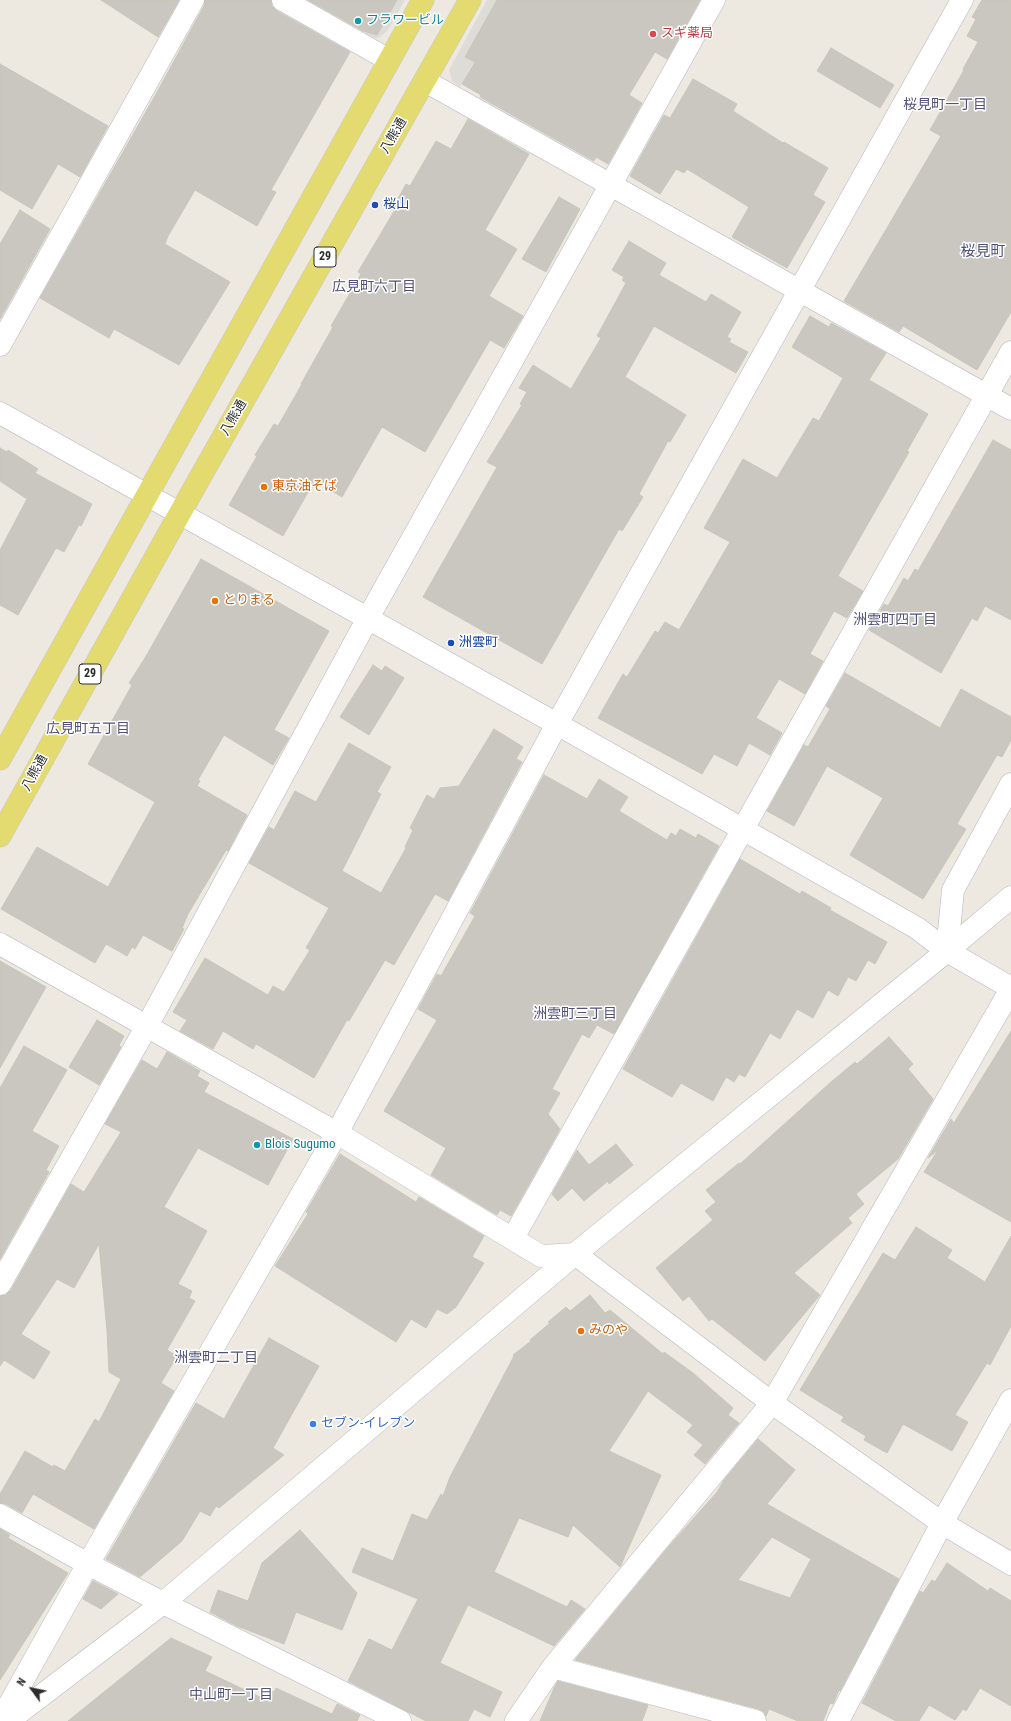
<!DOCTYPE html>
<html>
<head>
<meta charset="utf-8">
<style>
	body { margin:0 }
	#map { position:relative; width:1011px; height:1721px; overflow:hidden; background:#ede9e1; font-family:"Roboto Condensed",sans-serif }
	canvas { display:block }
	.north { position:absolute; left:12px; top:1669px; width:40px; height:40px; -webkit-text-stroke:3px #fff; paint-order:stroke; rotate:303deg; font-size:11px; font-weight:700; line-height:16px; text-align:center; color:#2d2d2d }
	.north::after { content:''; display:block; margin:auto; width:14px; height:18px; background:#2d2d2d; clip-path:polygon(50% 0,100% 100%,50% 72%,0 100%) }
</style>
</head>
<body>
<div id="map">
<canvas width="1011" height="1721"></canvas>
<div class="north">N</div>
</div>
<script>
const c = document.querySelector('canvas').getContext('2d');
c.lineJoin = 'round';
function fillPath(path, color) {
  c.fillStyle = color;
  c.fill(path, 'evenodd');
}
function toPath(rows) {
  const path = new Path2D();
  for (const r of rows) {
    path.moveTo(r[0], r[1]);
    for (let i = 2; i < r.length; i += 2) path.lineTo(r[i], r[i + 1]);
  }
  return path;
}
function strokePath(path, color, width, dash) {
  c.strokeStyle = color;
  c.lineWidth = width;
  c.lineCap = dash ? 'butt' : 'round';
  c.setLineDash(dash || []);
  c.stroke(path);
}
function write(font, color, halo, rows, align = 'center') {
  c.font = font + ' "Roboto Condensed","Noto Sans JP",sans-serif';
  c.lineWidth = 3;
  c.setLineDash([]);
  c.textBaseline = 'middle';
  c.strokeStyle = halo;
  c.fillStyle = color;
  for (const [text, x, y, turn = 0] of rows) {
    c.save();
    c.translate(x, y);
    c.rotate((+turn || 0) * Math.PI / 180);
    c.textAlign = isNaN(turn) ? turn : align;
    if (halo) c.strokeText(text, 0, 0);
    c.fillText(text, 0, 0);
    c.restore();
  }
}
const plaza = toPath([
	[385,0,405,0,388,30,379,38,374,38,366,34],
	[487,0,508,0,460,87,452,81,449,70]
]);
const building = toPath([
	[101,0,179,0,158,37,101,0],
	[205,0,271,0,272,6,277,11,350,52,271,190,276,192,257,226,195,190,168,236,165,244,230,282,179,365,114,329,109,338,40,298,156,94,204,6,205,0],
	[308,0,397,0,377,35,363,31,308,0],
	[497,0,700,0,667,59,655,52,629,95,642,103,608,164,596,157,594,161,480,97,481,95,462,84,475,62,465,57,497,0],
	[982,0,1011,0,1011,312,977,370,903,326,899,332,844,301,941,136,930,130,964,70,963,69,978,42,967,36,976,19,972,17,982,0],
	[831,48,894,85,880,108,817,71,831,48],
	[0,64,108,126,80,177,58,164,32,209,0,190,0,64],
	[693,79,737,104,733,111,783,143,784,142,828,168,813,195,825,202,787,268,732,237,749,207,687,169,684,173,676,169,660,194,630,176,664,115,670,118,693,79],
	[468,119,529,154,485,230,517,249,489,296,523,316,504,348,490,340,425,452,382,427,342,497,317,482,313,488,311,487,283,536,229,505,257,456,255,455,274,424,278,426,302,384,301,384,333,327,331,326,361,274,358,272,396,208,394,206,406,184,410,186,436,141,451,149,468,119],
	[559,197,580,209,546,272,522,259,559,197],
	[20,210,50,229,0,319,0,244,20,210],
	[629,241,666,263,659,275,706,302,711,294,741,312,727,337,731,339,729,342,748,352,736,373,654,326,625,377,686,415,670,442,668,441,639,494,643,497,622,531,619,529,542,664,423,597,497,467,487,462,522,405,520,404,527,392,519,388,533,365,571,389,601,338,597,336,626,283,622,280,624,277,612,270,629,241],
	[810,316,829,327,831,323,886,353,869,380,928,414,907,451,909,452,838,576,863,591,847,618,834,611,810,654,823,661,805,694,779,679,756,718,782,733,770,755,749,743,737,766,714,754,702,774,598,718,623,674,627,677,655,631,658,633,665,622,679,630,730,542,704,528,743,459,777,478,813,418,819,421,843,378,792,347,810,316],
	[993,440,1011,450,1011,620,985,606,977,621,972,618,941,673,869,630,884,604,888,606,904,578,908,581,915,569,918,571,993,440],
	[0,448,7,452,8,450,38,469,35,473,92,504,81,526,79,525,64,552,56,548,18,615,0,605,0,550,27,499,0,481,0,448],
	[201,559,329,631,274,730,289,738,273,765,224,735,198,780,200,781,197,786,247,815,228,851,226,850,188,914,182,928,184,929,172,951,143,935,135,949,132,947,127,956,106,944,95,963,1,909,37,847,108,887,155,802,88,764,132,685,129,683,145,658,201,559],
	[373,665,382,671,385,666,404,678,369,735,340,717,373,665],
	[845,673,940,728,961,689,1011,717,1011,740,1002,757,997,755,957,824,966,829,923,899,850,855,883,798,827,766,794,826,767,811,804,745,808,747,830,709,826,706,845,673],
	[494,729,523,747,516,759,522,762,448,901,435,894,394,965,385,960,349,1021,347,1020,314,1078,256,1044,253,1049,223,1031,213,1049,180,1031,187,1020,173,1012,205,958,268,995,273,986,284,992,310,950,306,948,329,908,249,863,269,827,274,830,295,791,316,802,349,743,391,767,377,792,381,794,342,871,381,893,406,848,405,847,413,830,410,828,427,795,434,799,440,788,459,786,494,729],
	[544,775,587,799,599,779,628,797,619,811,667,840,671,833,676,836,680,829,696,838,698,834,719,846,614,1034,597,1025,589,1038,582,1034,552,1089,560,1093,548,1114,560,1129,511,1216,500,1210,497,1215,431,1175,446,1148,384,1111,437,1020,418,1009,437,974,441,976,475,916,470,913,544,775],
	[740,859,800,894,802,891,831,908,830,910,887,942,875,964,868,960,856,981,848,977,838,996,828,990,813,1018,797,1009,780,1039,770,1033,745,1077,739,1074,734,1082,726,1077,713,1101,681,1083,672,1097,623,1069,740,859],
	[0,961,46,987,0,1068,0,961],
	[97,1020,124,1036,119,1045,121,1047,99,1085,69,1067,97,1020],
	[1011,1031,1011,1222,924,1172,938,1150,928,1158,951,1119,954,1123,1011,1031],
	[889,1037,913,1064,908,1069,933,1099,898,1159,856,1194,864,1204,848,1218,852,1223,794,1273,820,1295,765,1361,712,1319,709,1321,689,1296,683,1301,656,1268,713,1220,705,1211,716,1202,706,1190,739,1163,740,1164,831,1082,855,1062,857,1064,889,1037],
	[24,1046,67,1070,32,1131,59,1146,46,1170,49,1172,0,1259,0,1088,24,1046],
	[167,1052,200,1071,197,1076,209,1083,204,1092,293,1139,268,1185,198,1148,164,1207,207,1231,178,1284,192,1291,189,1298,195,1301,167,1350,177,1356,161,1383,174,1391,94,1529,33,1494,22,1513,6,1504,0,1503,0,1494,25,1451,53,1467,54,1465,65,1471,95,1419,99,1422,121,1379,109,1372,107,1331,99,1244,74,1288,57,1279,21,1334,50,1352,34,1379,4,1360,0,1366,0,1296,6,1295,11,1290,71,1184,84,1192,121,1132,105,1124,142,1060,157,1069,167,1052],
	[616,1144,633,1165,609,1184,608,1181,584,1201,572,1188,558,1201,552,1194,577,1150,589,1165,616,1144],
	[340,1154,416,1202,419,1197,484,1236,472,1257,484,1263,456,1307,447,1314,437,1309,426,1328,411,1319,396,1342,275,1266,308,1214,306,1212,340,1154],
	[916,1227,952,1250,947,1258,985,1282,1011,1236,1011,1326,990,1365,987,1363,955,1415,968,1422,952,1451,903,1424,887,1453,864,1440,866,1436,841,1421,844,1417,800,1390,883,1253,895,1260,916,1227],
	[590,1295,605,1313,610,1310,663,1354,664,1352,693,1373,733,1408,728,1415,739,1423,705,1464,694,1455,703,1445,687,1432,693,1425,648,1391,609,1451,661,1475,620,1567,573,1525,568,1537,519,1518,494,1572,567,1607,571,1600,585,1609,554,1646,468,1605,440,1663,502,1692,490,1717,474,1709,468,1721,426,1721,348,1681,369,1639,392,1650,418,1599,352,1572,362,1548,393,1561,412,1514,427,1520,441,1494,443,1496,450,1477,514,1356,513,1355,531,1341,530,1340,550,1323,548,1322,566,1307,570,1311,590,1295],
	[269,1338,319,1366,273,1448,284,1455,219,1508,216,1506,210,1516,200,1511,182,1541,140,1577,106,1559,196,1403,224,1419,269,1338],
	[758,1439,795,1470,767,1504,899,1579,840,1691,839,1690,833,1704,830,1703,823,1721,798,1721,769,1709,766,1716,764,1712,758,1709,575,1660,670,1545,717,1492,724,1480,758,1439],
	[772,1537,811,1559,790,1598,738,1580,772,1537],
	[0,1529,10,1535,8,1538,68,1573,0,1680,0,1529],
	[300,1530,357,1593,342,1630,296,1612,284,1644,237,1626,210,1612,218,1590,248,1601,262,1563,300,1530],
	[947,1563,988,1591,990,1588,1011,1601,1011,1706,980,1688,966,1711,963,1709,955,1720,929,1705,919,1721,896,1721,862,1703,920,1591,923,1593,932,1580,935,1582,947,1563],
	[93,1581,118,1594,101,1609,83,1599,93,1581],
	[171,1638,212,1657,205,1671,266,1700,270,1691,274,1692,276,1688,332,1714,337,1704,360,1715,357,1721,68,1721,171,1638],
	[558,1681,648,1705,642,1721,540,1721,554,1688,558,1681]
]);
const street = toPath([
	[283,0,389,60],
	[425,81,1011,409],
	[0,345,193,0],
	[0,944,337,1133,541,1256,575,1254],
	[947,951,953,890,1011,784],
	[513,1238,1011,352],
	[0,1284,147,1026,368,618,714,0],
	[163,1603,400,1721],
	[553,1667,755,1721],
	[0,1721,88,1564,337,1133,557,724,962,0],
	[516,1721,553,1667,772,1403,1011,989],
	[838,1721,942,1523,1011,1400]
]);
const secondary = toPath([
	[0,413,557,724,917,928,947,951,1011,988],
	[575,1254,772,1403,942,1523,1011,1564],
	[0,1515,88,1564,163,1603],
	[8,1721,163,1603,575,1254,947,951,1011,897]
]);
const primary = toPath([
	[0,759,423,0],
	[0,836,180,513,470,0]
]);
const markers = [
	[358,21,4,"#0f9aa8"],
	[653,34,4,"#e0444e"],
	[375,205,4,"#1a4fb4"],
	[264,487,4,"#e8710a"],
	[215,601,4,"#e8710a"],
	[451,643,4,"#1a4fb4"],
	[257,1145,4,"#0f9aa8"],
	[581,1331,4,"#e8710a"],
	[313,1424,4,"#3f7fe0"]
];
const shields = [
	[325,257,22],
	[90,674,22]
];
const shieldNames = [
	["29",325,257],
	["29",90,674]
];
const cultureNames = [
	["フラワービル",366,21],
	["Blois Sugumo",265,1145]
];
const healthNames = [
	["スギ薬局",661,34]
];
const streetNames = [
	["八熊通",394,136,-60],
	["八熊通",234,418,-60],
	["八熊通",35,773,-61]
];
const transitNames = [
	["桜山",383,205],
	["洲雲町",459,643]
];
const foodNames = [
	["東京油そば",272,487],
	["とりまる",223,601],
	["みのや",589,1331]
];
const shopNames = [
	["セブン-イレブン",321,1424]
];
const neighbourhoodNames = [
	["桜見町一丁目",945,105],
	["広見町六丁目",374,287],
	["洲雲町四丁目",895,620],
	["広見町五丁目",88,729],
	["洲雲町三丁目",575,1014],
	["洲雲町二丁目",216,1358],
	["中山町一丁目",231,1695]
];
const quarterNames = [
	["桜見町",983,252]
];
fillPath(plaza, '#dddcd7');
fillPath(building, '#c9c7bf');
strokePath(building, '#c8c6ba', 1);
strokePath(street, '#b4b4bf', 23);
strokePath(secondary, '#b4b4bf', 23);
strokePath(primary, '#c8c8c8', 23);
strokePath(street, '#fff', 22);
strokePath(secondary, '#fff', 22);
strokePath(primary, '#e3db6f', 22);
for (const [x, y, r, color] of markers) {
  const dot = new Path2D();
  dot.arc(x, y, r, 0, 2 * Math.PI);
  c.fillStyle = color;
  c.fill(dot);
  strokePath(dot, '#fff', 1.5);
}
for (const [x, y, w] of shields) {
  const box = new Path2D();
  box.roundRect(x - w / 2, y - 10, w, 20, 3);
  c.fillStyle = '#fff';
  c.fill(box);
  strokePath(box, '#2d2d2d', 1);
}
write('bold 12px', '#2d2d2d', null, shieldNames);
write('13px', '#0d838f', '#fff', cultureNames, 'left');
write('13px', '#be3a42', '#fff', healthNames, 'left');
write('13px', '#2d2d2d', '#fff', streetNames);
write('13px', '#164399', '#fff', transitNames, 'left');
write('13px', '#c56008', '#fff', foodNames, 'left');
write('13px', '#366cbe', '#fff', shopNames, 'left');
write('14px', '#515279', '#fff', neighbourhoodNames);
write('15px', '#515279', '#fff', quarterNames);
</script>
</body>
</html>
